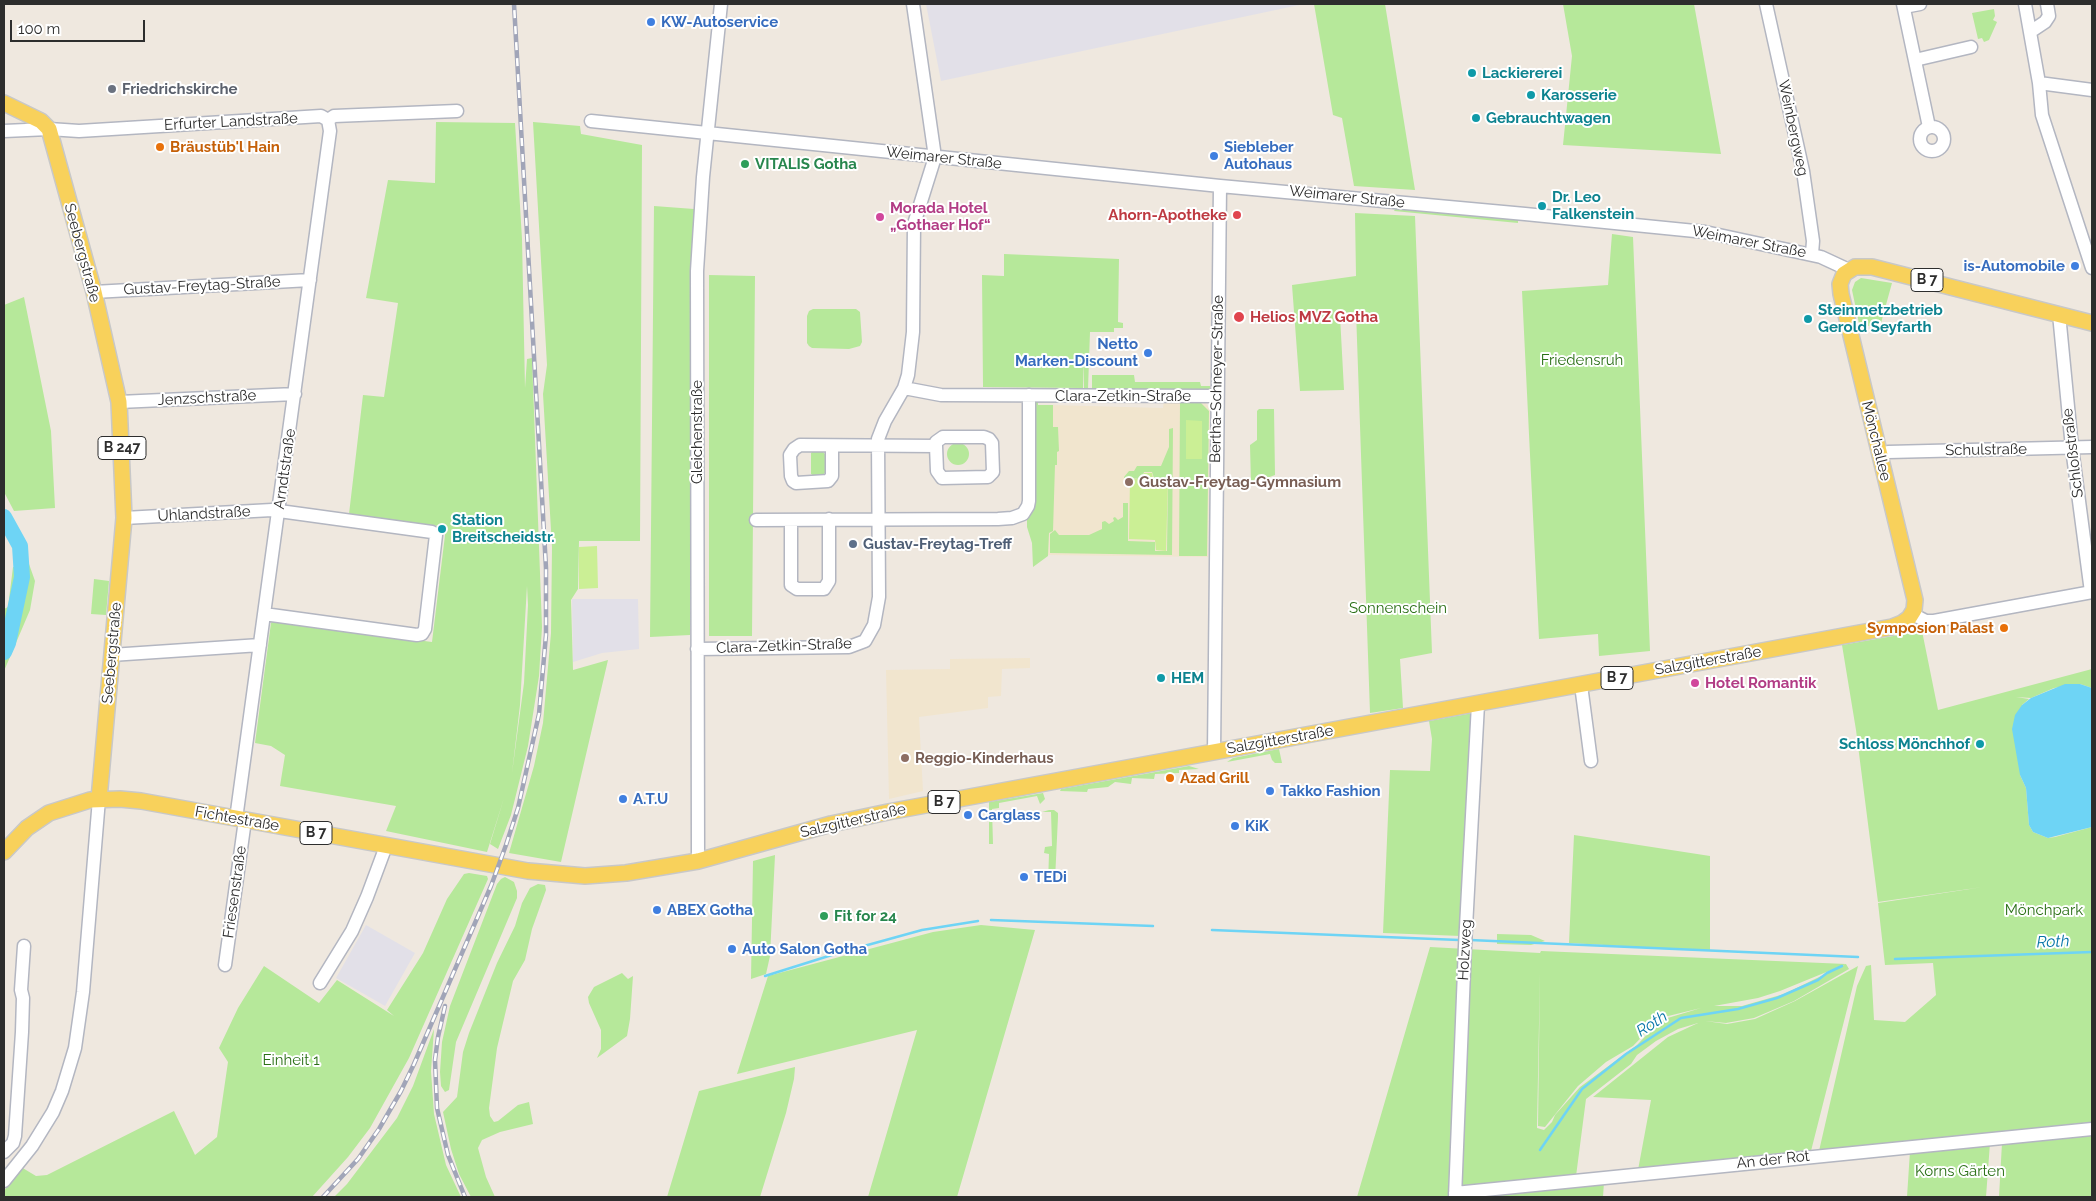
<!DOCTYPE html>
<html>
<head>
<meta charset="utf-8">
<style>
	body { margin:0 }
	#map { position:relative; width:2096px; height:1201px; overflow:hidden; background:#efe8df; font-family:Raleway,sans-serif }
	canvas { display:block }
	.frame { position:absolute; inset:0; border:5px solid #2d2d2d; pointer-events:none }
	.scale { position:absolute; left:10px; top:20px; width:135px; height:22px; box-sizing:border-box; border:2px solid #2d2d2d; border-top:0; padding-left:6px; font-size:15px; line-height:18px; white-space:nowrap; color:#2d2d2d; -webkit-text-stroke:4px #fff; paint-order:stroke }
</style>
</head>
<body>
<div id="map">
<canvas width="2096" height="1201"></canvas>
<div class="frame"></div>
<div class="scale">100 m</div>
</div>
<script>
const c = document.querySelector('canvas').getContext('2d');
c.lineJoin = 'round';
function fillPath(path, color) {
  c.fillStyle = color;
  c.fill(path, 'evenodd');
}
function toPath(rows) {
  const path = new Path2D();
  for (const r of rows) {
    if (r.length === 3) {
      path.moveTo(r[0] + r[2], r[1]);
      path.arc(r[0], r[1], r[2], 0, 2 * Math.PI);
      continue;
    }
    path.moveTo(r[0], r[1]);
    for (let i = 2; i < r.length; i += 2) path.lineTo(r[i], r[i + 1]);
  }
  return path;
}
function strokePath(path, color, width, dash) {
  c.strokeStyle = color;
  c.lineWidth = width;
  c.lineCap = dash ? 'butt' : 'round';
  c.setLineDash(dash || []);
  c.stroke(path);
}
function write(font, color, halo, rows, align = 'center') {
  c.font = font + ' Raleway,sans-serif';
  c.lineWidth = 4;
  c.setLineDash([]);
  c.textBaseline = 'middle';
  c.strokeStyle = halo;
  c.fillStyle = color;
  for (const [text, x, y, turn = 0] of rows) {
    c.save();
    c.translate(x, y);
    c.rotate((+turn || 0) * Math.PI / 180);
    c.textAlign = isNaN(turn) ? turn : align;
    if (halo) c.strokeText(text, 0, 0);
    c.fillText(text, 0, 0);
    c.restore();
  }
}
const industrial = toPath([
	[926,4,1304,4,941,81],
	[572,599,638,599,639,649,602,653,573,662],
	[366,925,415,953,385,1006,336,978]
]);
const education = toPath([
	[1164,400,1204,401,1210,409,1208,557,1048,555,1050,405,1163,408],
	[1030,658,1030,668,1002,669,1001,696,988,697,988,708,919,717,923,791,889,799,886,670,950,669,950,659]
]);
const green = toPath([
	[1314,4,1385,4,1415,190,1354,186,1342,118,1333,115],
	[1563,4,1694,4,1721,154,1563,145,1572,56],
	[1994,9,1995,16,1993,20,1997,22,1989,40,1984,42,1982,38,1978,39,1972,13],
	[436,122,515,123,522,239,525,388,527,359,532,358,542,627,539,676,528,746,511,815,498,849,490,844,504,798,487,852,386,831,396,806,280,786,285,755,271,746,255,743,271,623,273,621,432,642,446,527,349,514,363,395,384,397,398,303,366,298,388,180,435,183],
	[527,586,528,605,524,683,512,773,520,705],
	[533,122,580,126,581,134,642,145,640,541,579,541,578,589,571,600,573,670,608,660,561,862,509,853,534,766,543,723,551,633,552,547,543,394,547,365],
	[654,206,694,209,690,635,650,637],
	[1396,208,1518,220,1518,223,1394,211],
	[1355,213,1415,216,1432,653,1400,659,1403,708,1370,713,1356,311,1340,316,1344,390,1300,391,1292,285,1356,276],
	[1612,234,1633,237,1650,651,1599,656,1598,634,1539,639,1522,291,1608,285],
	[1004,254,1119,259,1118,322,1123,323,1123,328,1114,328,1114,332,1090,332,1088,389,1084,389,1084,359,1083,388,983,387,982,275,1004,276],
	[709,275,755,276,752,636,709,636],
	[1861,278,1892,283,1881,323,1860,328,1852,290,1855,282],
	[24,297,51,431,55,508,14,511,4,492,4,305],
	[813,309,856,309,860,312,862,342,860,346,849,349,812,348,809,346,807,343,807,316,809,311],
	[1092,375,1134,375,1135,382,1200,382,1201,386,1210,386,1210,388,1209,391,1092,390],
	[1038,398,1038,405,1053,405,1053,427,1058,427,1059,451,1057,452,1057,465,1055,465,1053,531,1049,533,1048,556,1033,567,1032,543,1027,527,1027,519,1034,506,1034,402],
	[1180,402,1200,402,1209,411,1207,556,1179,556],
	[1259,409,1274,409,1275,475,1251,484,1250,445,1257,440,1257,411],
	[1173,428,1172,555,1050,553,1050,534,1055,530,1059,535,1089,535,1102,529,1102,522,1105,521,1109,524,1114,521,1113,518,1115,517,1118,520,1123,517,1123,503,1128,503,1128,541,1155,542,1155,551,1167,551,1168,479,1154,478,1152,472,1144,472,1142,479,1124,478,1124,477,1129,471,1134,471,1137,466,1161,466,1169,447,1169,429],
	[958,454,11],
	[814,450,822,451,825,454,825,473,821,476,814,476,811,474,811,453],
	[29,564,35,581,30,610,4,671,4,609,8,607,13,567],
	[94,579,109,581,106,615,91,614],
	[1922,631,1938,710,2092,669,2092,688,2080,684,2054,688,2031,698,2016,697,2029,699,2022,705,2020,775,2026,788,2029,825,2033,832,2048,838,2055,837,2092,827,2092,1122,1819,1151,1857,986,1866,966,1871,965,1874,1020,1905,1022,1936,995,1933,963,1885,965,1878,903,1983,887,1878,902,1856,730,1842,645],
	[1473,713,1461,936,1383,933,1390,770,1430,771,1432,739,1429,721],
	[1279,749,1282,763,1275,763,1272,760,1270,754,1227,762,1233,758],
	[1189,766,1199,769,1179,770,1179,773,1155,774,1154,779,1132,778,1131,784,1115,782,1108,787,1088,789,1087,792,1060,791,1061,789],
	[1043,793,1045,799,1040,804,1037,796,999,803,999,808,992,809,993,844,989,844,989,802],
	[1049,810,1054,810,1058,813,1058,817,1055,880,1048,883,1049,854,1044,853,1045,847,1052,846,1051,812,1042,812],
	[1574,835,1710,856,1710,951,1569,943],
	[775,855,770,956,766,974,751,979,753,861],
	[469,873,487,876,488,879,409,1058,370,1128,348,1157,312,1197,4,1197,4,1191,21,1167,36,1176,47,1175,174,1111,195,1155,217,1137,228,1062,219,1048,238,1008,264,966,319,1003,337,980,394,1016,387,1010,423,953,447,899,464,874],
	[505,877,514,882,517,891,517,898,456,1042,449,1090,445,1092,441,1086,440,1072,442,1042,450,1006,497,884,501,879],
	[538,884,545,885,546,890,532,929,525,960,513,981,497,1048,489,1108,490,1116,494,1122,498,1121,518,1105,529,1102,533,1124,500,1132,482,1140,478,1148,486,1177,495,1197,471,1197,459,1174,451,1149,443,1112,457,1097,463,1052,469,1033,497,963,515,926,522,903,530,888],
	[981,925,1035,930,957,1197,868,1197,917,1030,737,1074,768,976,933,932],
	[1497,934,1531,935,1545,941,1531,945,1497,944],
	[1430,947,1540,953,1541,951,1846,964,1780,991,1758,998,1714,1006,1742,1006,1784,994,1846,964,1849,969,1794,1001,1754,1018,1726,1023,1705,1021,1727,1024,1755,1019,1795,1001,1858,966,1811,1151,1638,1170,1651,1100,1593,1097,1668,1037,1698,1023,1678,1029,1656,1041,1637,1055,1631,1064,1586,1099,1575,1184,1604,1182,1603,1197,1357,1197],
	[1540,972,1538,1126,1545,1127,1578,1086,1606,1062,1633,1046,1660,1018,1701,1008,1661,1020,1637,1045,1580,1087,1555,1115,1552,1122,1544,1130,1537,1128],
	[622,973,628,979,633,976,630,1019,627,1036,597,1058,601,1049,601,1030,589,1003,588,997,594,987],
	[434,1029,431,1071,434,1114,446,1165,461,1197,334,1197,347,1184,397,1118,413,1086],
	[795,1067,794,1079,786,1113,760,1197,667,1197,699,1091],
	[2092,1133,2092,1197,1999,1197,2002,1143],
	[1990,1143,1986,1197,1907,1197,1910,1151]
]);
const pitch = toPath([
	[1186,420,1202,421,1202,459,1186,459],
	[1144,473,1152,473,1153,479,1168,479,1166,551,1156,550,1155,540,1129,539,1130,479,1143,479],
	[597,546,598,588,579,589,579,547]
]);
const water = toPath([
	[2065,684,2080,684,2092,688,2092,827,2048,838,2033,832,2029,825,2026,788,2020,775,2012,729,2015,715,2022,705,2031,698]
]);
const stream = toPath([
	[991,920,1153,926],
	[1212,930,1459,940],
	[1470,940,1858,957],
	[1895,959,2092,952],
	[765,976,835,954,922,930,978,921],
	[1540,1150,1582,1089,1626,1054,1681,1018,1738,1009,1777,998,1818,980,1827,973,1842,966]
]);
const river = toPath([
	[4,517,20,546,22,577,8,643,4,652]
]);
const minor = toPath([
	[1766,4,1803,171,1813,241,1812,254],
	[1903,4,1929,127],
	[2025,4,2039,83,2042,115,2092,268],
	[1904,7,1920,4],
	[2030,32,2045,22,2049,16,2047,4],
	[1915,60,1971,47],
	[2039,83,2092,90],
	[328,120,334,116,457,111],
	[591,121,1220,186,1525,214,1705,232,1821,257,1849,270],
	[1932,139,12],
	[4,131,49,129,79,131,321,116,328,120],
	[94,292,310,280],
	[2059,314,2072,448,2091,592],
	[904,388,941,395,1217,396],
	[119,402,295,394],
	[943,437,984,437,989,439,992,443,993,472,988,477,942,478,937,471,936,446,936,442,943,437],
	[832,446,832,476,828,481,796,483,793,481,791,476,790,455,794,449,800,445,936,446],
	[1879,454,1888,452,2092,447],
	[124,518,272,510,432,532,436,535,425,629,422,634,417,635,264,614],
	[756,520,998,519,1012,518,1023,514,1028,506,1029,501,1029,395],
	[791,520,791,585,797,589,824,589,829,581,829,519],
	[1912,614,1926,621,1934,621,2092,592],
	[697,649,849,647,865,641,874,625,879,597,878,439,885,421,904,388,908,375,913,332,914,224,935,157,913,4],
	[111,655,260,645],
	[1581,685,1591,761],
	[1214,752,1220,186],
	[236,819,330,131,328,120],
	[698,861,697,271,703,177,721,4],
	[225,965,245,820],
	[320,983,352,931,367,897,386,846],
	[4,1152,13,1143,15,1136,22,1032,23,998,21,990,24,946],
	[4,1181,32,1146,53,1112,62,1091,75,1048,83,992,99,799],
	[1455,1193,2092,1129],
	[1455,1197,1465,946,1478,704]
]);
const major = toPath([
	[4,103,41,121,49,129,94,292,119,402,124,518,99,799],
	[4,852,27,828,49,813,90,800,120,799,141,801,528,871,585,876,626,873,698,861,831,824,888,812,1892,627,1902,623,1909,618,1914,610,1915,600,1841,294,1840,284,1844,274,1855,267,1872,267,2092,323]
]);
const rail = toPath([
	[445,1006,438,1037,435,1060,437,1108,448,1155,465,1197],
	[323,1197,358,1159,379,1129,401,1091,414,1064,491,886,506,845,518,808,539,714,546,635,546,568,514,4]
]);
const markers = [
	[651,22,5,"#3f7fe0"],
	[1472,73,5,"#0f9aa8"],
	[112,89,5,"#6b7280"],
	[1531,95,5,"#0f9aa8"],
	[1476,118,5,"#0f9aa8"],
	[160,147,5,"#e8710a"],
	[1214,156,5,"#3f7fe0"],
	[745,164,5,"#2e9e5b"],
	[1542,206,5,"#0f9aa8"],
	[1237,215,5,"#e0444e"],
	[880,217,5,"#d1479c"],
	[2075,266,5,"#3f7fe0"],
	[1239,317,6,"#e0444e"],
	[1808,319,5,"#0f9aa8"],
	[1148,353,5,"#3f7fe0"],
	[1129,482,5,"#8d6e63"],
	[442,529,5,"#0f9aa8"],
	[853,544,5,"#5c6f8a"],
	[2004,628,5,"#e8710a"],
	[1161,678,5,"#0f9aa8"],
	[1695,683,5,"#d1479c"],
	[1980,744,5,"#0f9aa8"],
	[905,758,5,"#8d6e63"],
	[1170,778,5,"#e8710a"],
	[1270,791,5,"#3f7fe0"],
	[623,799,5,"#3f7fe0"],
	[968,815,5,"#3f7fe0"],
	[1235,826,5,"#3f7fe0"],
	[1024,877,5,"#3f7fe0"],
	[657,910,5,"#3f7fe0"],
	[824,916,5,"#2e9e5b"],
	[732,949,5,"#3f7fe0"]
];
const shields = [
	[1927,280,32],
	[122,448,48],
	[1617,678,32],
	[944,802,32],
	[316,833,32]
];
const shieldNames = [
	["B 7",1927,280],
	["B 247",122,448],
	["B 7",1617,678],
	["B 7",944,802],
	["B 7",316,833]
];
const shopNames = [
	["KW-Autoservice",661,22],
	["Siebleber",1224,147],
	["Autohaus",1224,164],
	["is-Automobile",2065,266,"right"],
	["Netto",1138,344,"right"],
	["Marken-Discount",1138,361,"right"],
	["Takko Fashion",1280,791],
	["A.T.U",633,799],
	["Carglass",978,815],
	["KiK",1245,826],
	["TEDi",1034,877],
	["ABEX Gotha",667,910],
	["Auto Salon Gotha",742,949]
];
const cultureNames = [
	["Lackiererei",1482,73],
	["Karosserie",1541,95],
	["Gebrauchtwagen",1486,118],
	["Dr. Leo",1552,197],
	["Falkenstein",1552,214],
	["Steinmetzbetrieb",1818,310],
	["Gerold Seyfarth",1818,327],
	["Station",452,520],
	["Breitscheidstr.",452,537],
	["HEM",1171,678],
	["Schloss Mönchhof",1970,744,"right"]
];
const worshipNames = [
	["Friedrichskirche",122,89]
];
const streetNames = [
	["Erfurter Landstraße",231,122,-3],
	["Weinbergweg",1793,128,78],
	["Weimarer Straße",944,158,6],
	["Weimarer Straße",1347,197,6],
	["Weimarer Straße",1749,242,11],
	["Seebergstraße",82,253,75],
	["Gustav-Freytag-Straße",202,286,-3],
	["Bertha-Schneyer-Straße",1217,379,-89],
	["Clara-Zetkin-Straße",1123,396],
	["Jenzschstraße",207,398,-3],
	["Gleichenstraße",697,432,-90],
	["Mönchallee",1876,441,76],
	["Schulstraße",1986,450,-1],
	["Schloßstraße",2073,453,-97],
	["Arndtstraße",285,469,-82],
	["Uhlandstraße",204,514,-3],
	["Clara-Zetkin-Straße",784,646,-2],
	["Seebergstraße",112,653,-85],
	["Salzgitterstraße",1708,661,-10],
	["Salzgitterstraße",1280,740,-10],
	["Fichtestraße",237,819,10],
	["Salzgitterstraße",853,821,-13],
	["Friesenstraße",235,892,-82],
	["Holzweg",1465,950,-87],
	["An der Rot",1773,1160,-6]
];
const foodNames = [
	["Bräustüb'l Hain",170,147],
	["Symposion Palast",1994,628,"right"],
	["Azad Grill",1180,778]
];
const leisureNames = [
	["VITALIS Gotha",755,164],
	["Fit for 24",834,916]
];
const hotelNames = [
	["Morada Hotel",890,208],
	["„Gothaer Hof“",890,225],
	["Hotel Romantik",1705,683]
];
const healthNames = [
	["Ahorn-Apotheke",1227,215],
	["Helios MVZ Gotha",1250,317,"left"]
];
const parkNames = [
	["Friedensruh",1582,360],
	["Sonnenschein",1398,608],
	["Mönchpark",2044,910],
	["Einheit 1",291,1060],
	["Korns Gärten",1960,1171]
];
const educationNames = [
	["Gustav-Freytag-Gymnasium",1139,482],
	["Reggio-Kinderhaus",915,758]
];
const serviceNames = [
	["Gustav-Freytag-Treff",863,544]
];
const waterNames = [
	["Roth",2053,942,-2],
	["Roth",1652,1024,-33]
];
fillPath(industrial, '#e2e0e8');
fillPath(education, '#f1e5ce');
fillPath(green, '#b6e89a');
fillPath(pitch, '#cbef95');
fillPath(water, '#6ed4f5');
strokePath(stream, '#6ed4f5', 2.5);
strokePath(river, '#6ed4f5', 16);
strokePath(minor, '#b3b6c1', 15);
strokePath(major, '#c8c8c8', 18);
strokePath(minor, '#fff', 12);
strokePath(major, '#f8d15b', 15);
strokePath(rail, '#a1a5b8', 4.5);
strokePath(rail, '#fff', 2.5, [8]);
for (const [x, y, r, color] of markers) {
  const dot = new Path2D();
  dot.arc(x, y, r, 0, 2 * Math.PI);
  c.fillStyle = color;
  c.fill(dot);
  strokePath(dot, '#fff', 2);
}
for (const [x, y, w] of shields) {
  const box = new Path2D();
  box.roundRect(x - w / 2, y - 11.5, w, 23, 4);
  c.fillStyle = '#fff';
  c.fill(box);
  strokePath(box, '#2d2d2d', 1);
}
write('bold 14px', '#2d2d2d', null, shieldNames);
write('bold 15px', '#366cbe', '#fff', shopNames, 'left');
write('bold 15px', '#0d838f', '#fff', cultureNames, 'left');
write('bold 15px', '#5b616d', '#fff', worshipNames, 'left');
write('15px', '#2d2d2d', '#fff', streetNames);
write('bold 15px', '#c56008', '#fff', foodNames, 'left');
write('bold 15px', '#27864d', '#fff', leisureNames, 'left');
write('bold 15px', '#b23c85', '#fff', hotelNames, 'left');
write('bold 15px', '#be3a42', '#fff', healthNames, 'right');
write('15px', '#2b7017', '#fff', parkNames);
write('bold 15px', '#785e54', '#fff', educationNames, 'left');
write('bold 15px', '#4e5e75', '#fff', serviceNames, 'left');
write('italic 16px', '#0674a8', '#fff', waterNames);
</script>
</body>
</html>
